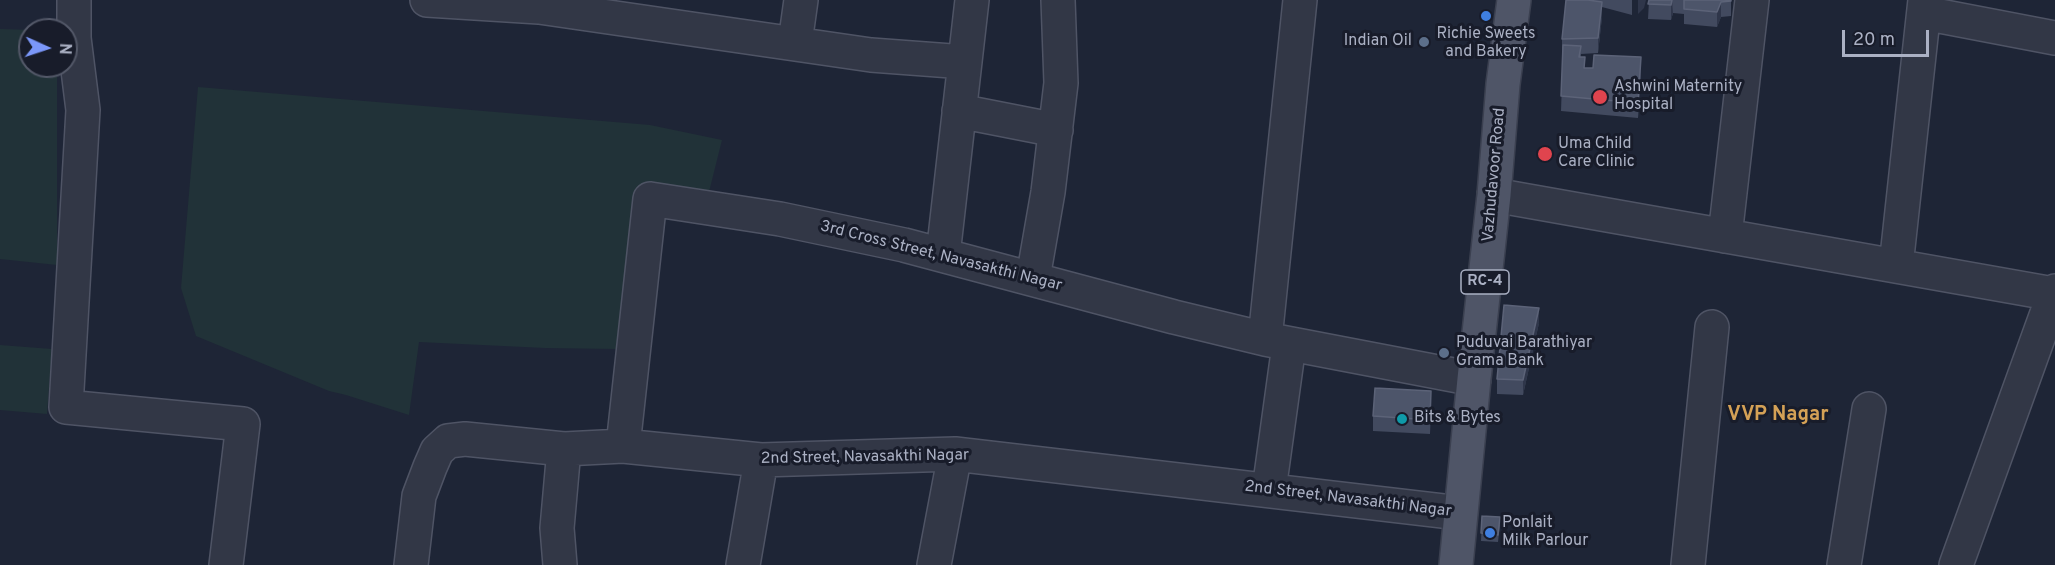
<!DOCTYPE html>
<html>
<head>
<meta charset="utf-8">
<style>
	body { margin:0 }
	#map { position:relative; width:2055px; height:565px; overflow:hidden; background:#1e2536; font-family:Overpass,sans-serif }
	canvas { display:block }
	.north { position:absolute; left:18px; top:18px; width:60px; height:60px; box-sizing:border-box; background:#181c2a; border:2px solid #535868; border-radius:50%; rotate:93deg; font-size:16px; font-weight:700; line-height:24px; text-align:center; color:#abb1c4 }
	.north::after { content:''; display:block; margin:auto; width:21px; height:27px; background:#7b97f9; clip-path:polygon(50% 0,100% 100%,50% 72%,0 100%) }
	.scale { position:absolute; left:1842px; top:30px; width:87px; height:27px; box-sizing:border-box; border:3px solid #abb1c4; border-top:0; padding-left:8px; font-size:18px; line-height:21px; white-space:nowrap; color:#abb1c4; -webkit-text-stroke:4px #181c2a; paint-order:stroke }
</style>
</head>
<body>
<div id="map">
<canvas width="2055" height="565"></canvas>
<div class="north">N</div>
<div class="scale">20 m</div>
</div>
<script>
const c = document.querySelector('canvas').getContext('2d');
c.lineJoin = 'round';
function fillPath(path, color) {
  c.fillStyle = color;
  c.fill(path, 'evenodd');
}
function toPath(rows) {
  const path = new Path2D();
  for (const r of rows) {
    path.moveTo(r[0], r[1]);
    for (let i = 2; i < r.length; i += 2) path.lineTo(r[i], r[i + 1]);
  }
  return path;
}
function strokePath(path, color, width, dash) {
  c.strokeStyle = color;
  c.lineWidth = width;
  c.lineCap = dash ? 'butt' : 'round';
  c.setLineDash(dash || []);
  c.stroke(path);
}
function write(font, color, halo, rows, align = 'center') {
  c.font = font + ' Overpass,sans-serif';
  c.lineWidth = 6;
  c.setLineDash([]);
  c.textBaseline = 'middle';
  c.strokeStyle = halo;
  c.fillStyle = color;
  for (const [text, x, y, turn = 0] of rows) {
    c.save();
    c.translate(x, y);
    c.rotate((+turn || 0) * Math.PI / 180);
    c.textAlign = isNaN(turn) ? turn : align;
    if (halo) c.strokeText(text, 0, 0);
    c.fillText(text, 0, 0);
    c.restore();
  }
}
const green = toPath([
	[0,29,32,30,30,30,30,66,57,66,57,265,0,259],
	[198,87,650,125,722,140,701,224,632,211,624,322,617,349,545,348,419,342,409,415,346,395,329,391,196,336,181,288],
	[0,345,52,349,47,414,0,410]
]);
const minor = toPath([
	[74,0,74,38,83,110,66,407,243,424,226,565],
	[427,0,539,7,871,55,965,62],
	[1924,13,2055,38],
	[795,43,801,0],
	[959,111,1056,130],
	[1494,195,2054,294],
	[1725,236,1752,0],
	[943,255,972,0],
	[1896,266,1925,0],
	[1033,278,1048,192,1061,83,1058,0],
	[1265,339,1300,0],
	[623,446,650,199,780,219,904,245,1174,317,1265,339,1474,379],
	[1269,490,1289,345],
	[411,565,419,496,430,467,437,451,448,441,465,439,564,449,623,446,761,460,955,454,1460,513],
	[560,565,557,528,564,449],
	[743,565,761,460],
	[934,565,955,454],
	[1688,565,1712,327],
	[1844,565,1869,409],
	[1956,565,2055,291]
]);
const major = toPath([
	[1456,565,1474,379,1494,195,1503,84,1514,0]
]);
const wall = toPath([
	[1566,0,1632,0,1632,15,1602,7,1602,17,1598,53,1581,54,1581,57,1585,68,1641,72,1638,118,1561,111,1563,54,1562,54,1562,39],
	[1649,0,1731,0,1731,16,1721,17,1717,27,1684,24,1684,14,1673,13,1671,20,1648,19],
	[1539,323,1523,395,1497,394,1497,379],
	[1431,406,1430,434,1373,431,1373,416],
	[1482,516,1500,525,1498,542,1481,541]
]);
const shadedWall = toPath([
	[1638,0,1646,0,1644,8,1638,14],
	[1672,0,1673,13,1671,20,1671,5],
	[1602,2,1602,17,1598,53,1598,38],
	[1721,2,1721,17,1717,27,1717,12],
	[1641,57,1641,72,1638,118,1638,103],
	[1539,308,1539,323,1523,395,1523,380],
	[1431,391,1431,406,1430,434,1430,420]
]);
const building = toPath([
	[1566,0,1588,0,1602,2,1598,38,1562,39,1566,0],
	[1649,0,1672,0,1671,5,1648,4,1649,0],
	[1684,0,1731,0,1731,1,1721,2,1717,12,1684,9,1684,0],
	[1563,45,1581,46,1579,57,1585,57,1584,68,1593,68,1594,55,1641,57,1638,103,1561,96,1563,45],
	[1504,305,1539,308,1523,380,1497,379,1504,305],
	[1375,388,1431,391,1430,420,1373,416,1375,388],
	[1482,516,1500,517,1498,535,1481,533,1482,516]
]);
const markers = [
	[1486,16,6,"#3f7fe0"],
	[1424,42,6,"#5c6f8a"],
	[1600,97,8,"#e0444e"],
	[1545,154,8,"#e0444e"],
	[1444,353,6,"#5c6f8a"],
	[1402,419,6,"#0f9aa8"],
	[1490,533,6,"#3f7fe0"]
];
const shields = [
	[1485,282,48]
];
const shieldNames = [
	["RC-4",1485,282]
];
const poiNames = [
	["Richie Sweets",1486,35,"center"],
	["and Bakery",1486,53,"center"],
	["Indian Oil",1412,42,"right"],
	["Ashwini Maternity",1614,88],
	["Hospital",1614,106],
	["Uma Child",1558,145],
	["Care Clinic",1558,163],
	["Puduvai Barathiyar",1456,344],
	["Grama Bank",1456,362],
	["Bits & Bytes",1414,419],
	["Ponlait",1502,524],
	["Milk Parlour",1502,542]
];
const streetNames = [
	["Vazhudavoor Road",1495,175,-85],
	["3rd Cross Street, Navasakthi Nagar",941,257,14],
	["2nd Street, Navasakthi Nagar",865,458,-1],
	["2nd Street, Navasakthi Nagar",1348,500,7]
];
const quarterNames = [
	["VVP Nagar",1778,416]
];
fillPath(green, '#213238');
strokePath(minor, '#4f5465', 36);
strokePath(major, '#3b4050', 36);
strokePath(minor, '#323746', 33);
strokePath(major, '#4f5567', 33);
fillPath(wall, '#424a5f');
fillPath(shadedWall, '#2f364a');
fillPath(building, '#4d556a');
strokePath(building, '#5c6378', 1.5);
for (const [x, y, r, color] of markers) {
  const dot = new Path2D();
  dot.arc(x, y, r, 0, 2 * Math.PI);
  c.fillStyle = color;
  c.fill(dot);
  strokePath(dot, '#181c2a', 2);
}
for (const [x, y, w] of shields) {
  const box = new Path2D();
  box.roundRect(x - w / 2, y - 12, w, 24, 4.5);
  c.fillStyle = '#181c2a';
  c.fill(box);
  strokePath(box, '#abb1c4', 1.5);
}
write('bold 15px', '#abb1c4', null, shieldNames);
write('16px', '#abb1c4', '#181c2a', poiNames, 'left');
write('16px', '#abb1c4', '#181c2a', streetNames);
write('bold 20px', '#d4a156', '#181c2a', quarterNames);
</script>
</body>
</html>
